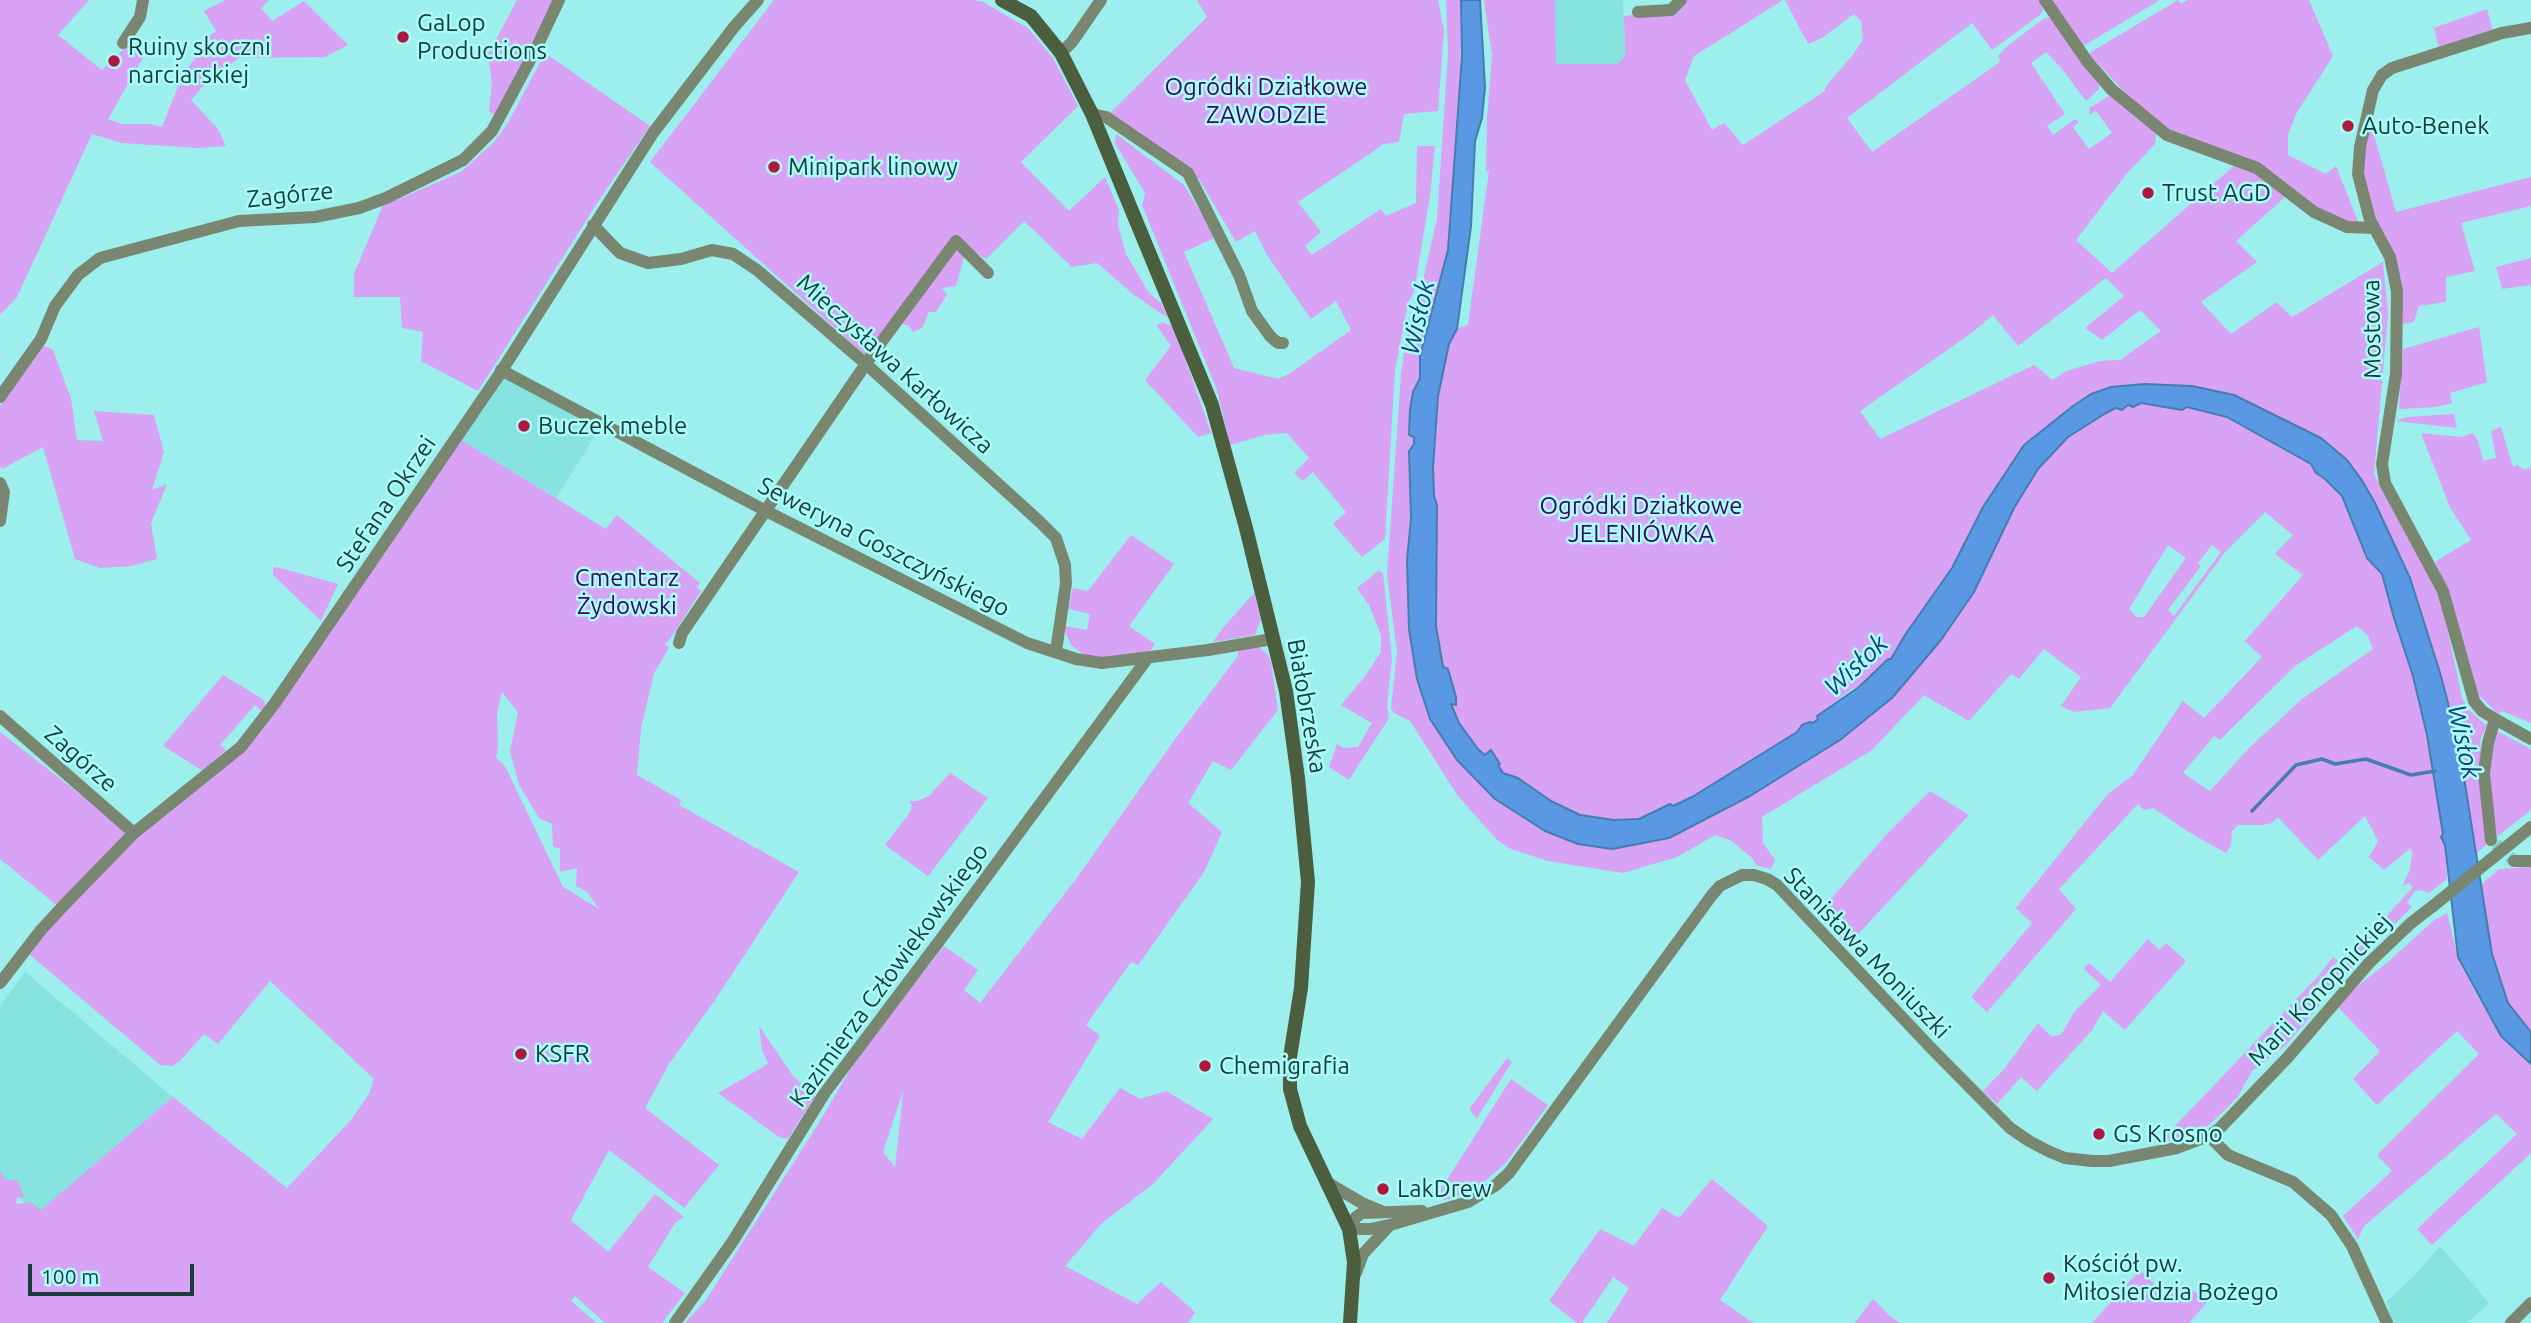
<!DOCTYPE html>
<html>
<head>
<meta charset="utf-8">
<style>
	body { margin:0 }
	#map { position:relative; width:2531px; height:1323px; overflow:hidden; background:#9cefec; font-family:Ubuntu,sans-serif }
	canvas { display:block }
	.scale { position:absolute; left:28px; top:1264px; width:166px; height:32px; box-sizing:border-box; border:4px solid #193c3b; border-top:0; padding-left:9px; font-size:21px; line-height:24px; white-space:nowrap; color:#193c3b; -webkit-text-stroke:5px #a9fcfa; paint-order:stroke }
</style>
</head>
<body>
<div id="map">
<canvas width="2531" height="1323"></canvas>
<div class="scale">100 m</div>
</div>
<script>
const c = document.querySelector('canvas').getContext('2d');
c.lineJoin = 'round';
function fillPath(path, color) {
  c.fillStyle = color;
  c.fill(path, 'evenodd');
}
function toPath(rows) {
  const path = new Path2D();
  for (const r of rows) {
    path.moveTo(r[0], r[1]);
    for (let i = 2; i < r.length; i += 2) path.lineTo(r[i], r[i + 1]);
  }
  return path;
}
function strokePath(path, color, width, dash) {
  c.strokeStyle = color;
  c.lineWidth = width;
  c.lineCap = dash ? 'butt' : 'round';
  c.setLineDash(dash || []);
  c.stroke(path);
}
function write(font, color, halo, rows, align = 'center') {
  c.font = font + ' Ubuntu,sans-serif';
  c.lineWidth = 5;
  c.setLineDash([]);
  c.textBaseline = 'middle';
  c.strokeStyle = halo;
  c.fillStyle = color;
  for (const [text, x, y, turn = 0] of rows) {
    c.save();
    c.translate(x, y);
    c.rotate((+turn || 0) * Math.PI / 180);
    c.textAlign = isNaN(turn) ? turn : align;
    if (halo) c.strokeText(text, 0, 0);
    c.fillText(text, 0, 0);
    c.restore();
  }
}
const built = toPath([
	[1555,0,1623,0,1625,56,1617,64,1556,64],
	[499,375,600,428,556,498,456,437],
	[25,972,173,1097,38,1213,0,1183,0,1006],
	[2440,1246,2489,1303,2467,1323,2392,1323,2387,1301,2415,1275]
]);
const green = toPath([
	[0,0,89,0,58,35,102,70,129,44,144,56,108,119,122,124,149,124,162,127,182,76,201,50,201,41,216,31,204,11,225,0,269,0,261,8,272,21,304,1,348,45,325,57,239,58,203,86,191,100,218,129,226,146,198,148,121,143,92,134,17,297,0,315],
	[517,0,553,0,503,106,496,115,489,112,492,83,488,55],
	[774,0,973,0,983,2,1028,28,1053,58,1078,106,1021,162,1069,211,1105,177,1119,210,1118,225,1126,254,1149,293,1162,304,1168,318,1133,294,1097,263,1072,267,1024,221,986,259,967,246,956,286,942,288,947,295,936,312,929,312,922,328,913,332,909,326,896,322,867,357,650,162],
	[1197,0,1438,0,1444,31,1438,111,1404,114,1399,142,1384,144,1298,202,1321,232,1305,246,1312,255,1381,209,1386,216,1416,203,1417,146,1435,146,1430,195,1414,292,1408,303,1395,370,1385,539,1362,557,1333,524,1346,512,1313,472,1303,481,1294,473,1309,458,1287,433,1265,435,1230,445,1217,390,1142,205,1145,193,1115,143,1116,134,1184,185,1204,218,1214,238,1184,252,1234,368,1278,379,1289,374,1351,330,1336,301,1311,319,1267,255,1255,231,1236,242,1199,179,1109,114,1207,17],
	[1446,0,1461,0,1460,92,1448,250,1420,356,1420,378,1413,393,1410,409,1414,437,1414,444,1409,451,1411,519,1407,560,1409,629,1495,799,1545,831,1578,844,1612,849,1892,698,1941,640,1974,592,2014,508,2038,469,2068,437,2106,413,2128,405,2133,407,2141,403,2182,410,2187,407,2227,417,2243,424,2311,464,2316,473,2325,479,2342,496,2367,558,2382,574,2394,618,2413,676,2427,735,2443,834,2441,837,2445,845,2447,879,2429,893,2420,890,2415,891,2407,902,2412,907,2363,955,2327,997,2322,993,2324,985,2413,887,2409,883,2402,887,2410,870,2412,855,2411,848,2384,870,2369,857,2378,841,2365,816,2318,860,2278,817,2272,823,2263,825,2238,825,2232,831,2231,845,2226,853,2190,833,2153,808,2144,810,2138,804,2059,889,2076,909,1987,1012,1971,997,2032,923,2016,908,2094,811,2108,794,2133,775,2183,701,2204,718,2262,657,2245,641,2303,575,2275,554,2293,535,2265,512,2226,551,2110,708,2074,712,2061,706,2081,677,2044,649,2019,679,2011,674,1969,721,1924,695,1872,750,1762,817,1763,843,1775,860,1771,869,1758,866,1750,856,1730,840,1715,835,1677,857,1623,873,1548,861,1511,849,1497,840,1458,796,1410,721,1394,713,1391,708,1397,652,1387,574,1401,374,1409,320,1422,284,1437,219,1448,54],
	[2168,545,2186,558,2144,617,2137,617,2129,609],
	[2212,545,2221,552,2174,616,2168,610,2201,566,2198,563],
	[2357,626,2368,636,2373,649,2302,699,2247,750,2210,791,2183,773,2214,736,2220,740,2295,666],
	[1484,0,1555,0,1556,64,1617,64,1625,56,1624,16,1670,10,1681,0,1783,0,1694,56,1685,80,1712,130,1724,123,1743,145,1825,91,1826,86,1852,56,1863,40,1861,21,1854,14,1822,38,1808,44,1785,0,2040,0,2043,10,2040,15,1992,50,1972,23,1847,118,1872,152,2000,62,1999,55,2005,48,2043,19,2052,17,2098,82,2099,89,2086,101,2062,69,2046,52,2031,63,2065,114,2047,126,2053,135,2075,119,2079,122,2073,127,2089,149,2112,133,2096,111,2089,115,2089,108,2111,95,2156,132,2155,144,2128,172,2076,240,2112,273,2236,164,2253,172,2285,197,2236,241,2257,262,2201,302,2231,334,2277,302,2292,317,2383,262,2388,314,2374,474,2436,587,2443,608,2462,698,2469,710,2487,726,2480,740,2488,843,2476,854,2459,746,2441,676,2410,578,2374,501,2192,386,2144,384,2111,387,2091,394,2024,445,1983,507,1952,568,1905,635,1891,659,1859,687,1853,688,1818,715,1818,719,1812,723,1692,797,1672,806,1670,804,1639,819,1614,820,1579,815,1551,801,1518,778,1503,773,1490,750,1485,755,1478,749,1459,723,1450,703,1436,626,1437,505,1434,496,1433,467,1438,396,1449,344,1457,329,1468,325,1489,171,1486,171,1487,119,1492,55],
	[2106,278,2124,296,2085,328,2102,340,2140,310,2161,331,2120,360,2100,361,2066,371,2053,380,2034,365,1880,439,1860,411,1973,332,1993,315,2018,346],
	[2050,0,2160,0,2083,46],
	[2178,0,2180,4,2188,0,2309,0,2333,56,2297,112,2288,135,2288,155,2326,174,2336,166,2359,224,2347,222,2311,204,2259,163,2173,132,2137,105,2090,55,2091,52],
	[2487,9,2493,32,2439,49,2434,28],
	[545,53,650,126,601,197,478,391,421,361,423,332,402,328,400,297,354,297,354,274,386,198,397,200,461,172,494,142,508,123],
	[2370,121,2396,212,2531,177,2531,206,2461,223,2475,271,2446,277,2446,302,2419,306,2414,322,2403,324,2379,229,2361,173],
	[2531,258,2531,285,2502,289,2496,267],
	[1162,322,1174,327,1211,433,1198,437,1145,380,1171,346,1157,326],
	[2479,327,2487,382,2450,393,2452,403,2436,407,2399,409,2403,349],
	[42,345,53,350,71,398,77,440,103,441,94,411,154,415,164,452,152,490,167,484,151,523,157,559,131,566,100,568,75,559,43,447,2,469,0,466,0,406],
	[2454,414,2457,428,2396,421,2407,417],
	[2501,427,2513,467,2517,465,2525,470,2531,467,2531,723,2502,711,2498,714,2478,694,2455,612,2445,583,2435,562,2471,540,2450,507,2421,433,2461,437,2473,433,2478,441,2483,461,2496,458,2491,431],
	[456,437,606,529,617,515,700,583,697,587,701,591,668,642,665,644,669,648,654,673,641,728,637,775,681,800,679,805,799,872,715,1000,669,1064,645,1108,719,1165,684,1208,609,1150,571,1220,608,1252,655,1194,684,1217,675,1223,648,1267,685,1293,662,1323,605,1323,575,1296,571,1301,597,1323,0,1323,0,1170,5,1180,18,1181,24,1198,17,1197,16,1204,31,1202,41,1210,173,1097,287,1188,351,1120,369,1094,374,1079,270,981,218,1044,204,1034,180,1061,172,1066,160,1065,30,955,65,904,134,833,241,746],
	[502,692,518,712,510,751,519,785,539,818,552,824,553,846,560,849,560,872,577,868,576,886,587,892,599,909,563,887,505,766,496,758,498,746,497,713],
	[1131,535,1174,564,1129,626,1155,644,1149,653,1104,658,1084,655,1071,645,1065,631,1065,626,1087,630,1090,614,1068,609,1073,588,1088,591],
	[277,567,338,584,321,621,273,575,273,568],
	[1378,571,1383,573,1392,658,1387,706,1389,718,1349,780,1329,767,1337,744,1344,748,1358,747,1372,723,1341,705,1366,675,1381,652,1381,635,1369,605,1357,588],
	[1254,593,1261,619,1255,635,1213,642,1222,629],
	[1258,646,1268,655,1271,662,1278,710,1231,770,1213,761,1188,803,1222,832,1204,872,1138,965,1131,962,1086,1025,1100,1036,1048,1122,1082,1139,1120,1088,1140,1099,1166,1091,1213,1119,1154,1183,1101,1224,1065,1266,1137,1304,1161,1282,1195,1312,1188,1323,685,1323,706,1300,817,1126,862,1050,944,946,978,970,964,990,980,1003,1076,879,1173,742,1238,656,1238,649],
	[902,1094,903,1094,895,1167,883,1152],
	[223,675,264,700,265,706,261,711,255,705,220,745,226,750,203,771,163,746],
	[2497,731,2531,749,2531,810,2498,836,2493,823,2490,770,2490,752],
	[0,732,130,833,58,906,0,859],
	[950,773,988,798,928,876,885,845,911,811,912,805,909,801,917,801,929,796],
	[1930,791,1969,815,1847,946,1818,914,1886,835],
	[2531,867,2531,1032,2508,1003,2492,954,2481,885,2499,869],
	[2447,913,2458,957,2472,986,2501,1036,2531,1064,2531,1153,2432,1245,2417,1229,2517,1134,2496,1114,2364,1226,2358,1239,2343,1216,2392,1171,2377,1155,2479,1054,2457,1031,2377,1105,2353,1079,2380,1051,2335,1004,2388,962,2433,921],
	[2148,939,2159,950,2166,943,2186,961,2125,1030,2103,1011,2092,1030,2037,1091,2021,1077,1997,1104,1983,1091,2005,1068,2038,1023,2051,1036,2061,1035,2075,1011,2101,985,2084,969,2089,963,2110,982],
	[2333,957,2338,961,2309,993,2321,1004,2285,1046,2252,1071,2237,1098,2211,1123,2195,1134,2160,1142,2319,975],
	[759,1026,793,1076,815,1096,788,1139,779,1137,718,1093,768,1064,762,1049],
	[1507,1058,1512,1062,1477,1118,1471,1112,1470,1108],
	[1511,1079,1548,1105,1506,1163,1484,1182,1456,1197,1444,1200,1441,1198,1441,1189],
	[1712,1179,1768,1226,1720,1300,1753,1323,1607,1323,1629,1288,1613,1277,1582,1323,1577,1323,1549,1301,1600,1229,1634,1246,1662,1208,1679,1218],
	[2140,1270,2168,1298,2181,1284,2209,1300,2189,1323,2092,1323],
	[1873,1299,1889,1315,1900,1323,1855,1323]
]);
const water = toPath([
	[1461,0,1480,0,1485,87,1482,118,1475,141,1471,226,1460,307,1457,329,1449,344,1438,396,1433,467,1434,496,1437,505,1436,626,1443,667,1448,669,1456,697,1456,705,1451,704,1459,723,1478,749,1485,755,1491,750,1500,764,1498,765,1503,773,1518,778,1551,801,1580,815,1614,820,1639,819,1670,804,1673,806,1692,797,1797,732,1802,725,1810,722,1813,723,1818,719,1817,716,1859,687,1888,659,1891,659,1905,635,1952,568,1983,507,2024,445,2073,406,2091,394,2111,387,2144,384,2192,386,2234,395,2321,438,2347,460,2361,479,2374,501,2410,578,2441,676,2459,746,2492,954,2508,1003,2531,1032,2531,1064,2501,1036,2458,957,2445,845,2441,837,2443,834,2427,735,2413,676,2394,618,2382,574,2367,558,2342,496,2325,479,2316,473,2311,464,2227,417,2187,407,2182,410,2141,403,2133,407,2128,405,2122,410,2116,408,2106,413,2068,437,2038,469,2014,508,1974,592,1941,640,1892,698,1840,740,1750,796,1669,838,1612,849,1578,844,1545,831,1495,799,1457,760,1430,719,1417,679,1409,629,1407,560,1411,519,1409,451,1414,444,1414,437,1409,435,1410,409,1413,392,1420,378,1420,356,1448,250,1462,56,1461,0]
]);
const stream = toPath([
	[2252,811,2296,765,2322,759,2335,764,2366,759,2411,775,2435,771]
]);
const streetTunnel = toPath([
	[2496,844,2514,861]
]);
const street = toPath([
	[2045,0,2087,61,2111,89,2167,135,2257,168,2314,212,2347,227,2373,228],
	[1638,12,1671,10,1681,0],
	[123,43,140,17,143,0],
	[1061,53,1072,42,1101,0],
	[1092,114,1106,117,1188,173,1239,275,1252,311,1270,336,1278,343,1283,343],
	[593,225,620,253,648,263,681,259,712,250,733,254,757,270,866,364,1040,522,1056,538,1065,565,1066,583,1056,651],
	[501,370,766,511,1027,643,1076,659,1102,663,1208,650,1272,639],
	[0,397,41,339,55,306,78,275,100,258,239,221,315,217,359,208,386,198,463,160,492,131,535,51,559,0],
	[0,483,4,492,0,521],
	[679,643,682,633,874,352,956,241,988,273],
	[0,716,134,833],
	[2495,719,2531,739],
	[2491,840,2484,773,2488,743,2495,719,2482,711,2474,701,2443,591,2385,483,2382,464,2396,374,2397,291,2390,257,2370,220,2358,174,2360,147,2373,90,2382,75,2392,68,2502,33,2531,28],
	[2514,861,2531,861],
	[0,983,41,930,65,904,134,833,241,747,275,703,499,375,653,133,734,27,758,0],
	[2209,1136,2228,1155,2293,1182,2331,1215,2352,1246,2387,1323],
	[1328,1183,1362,1203,1381,1211],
	[1389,1225,1370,1229,1349,1229,1356,1217,1362,1213,1422,1211],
	[1356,1273,1363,1254,1390,1225,1468,1202,1496,1185,1509,1173,1712,895,1720,886,1742,875,1754,875,1767,879,1777,885,1932,1049,2010,1128,2029,1141,2050,1152,2065,1158,2092,1161,2109,1161,2177,1148,2209,1136,2220,1128,2288,1057,2369,963,2411,923,2433,906],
	[675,1323,733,1241,824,1094,943,936,1147,659],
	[2511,1323,2531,1303]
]);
const secondary = toPath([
	[1002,0,1031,16,1061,53,1092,114,1212,405,1246,528,1286,691,1298,778,1308,882,1301,988,1290,1057,1290,1089,1300,1126,1349,1229,1354,1262,1350,1323]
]);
const streetBridge = toPath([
	[2433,906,2531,827]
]);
const markers = [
	[403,37,7,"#ac1840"],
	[114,61,7,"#ac1840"],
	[2348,126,7,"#ac1840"],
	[774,167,7,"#ac1840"],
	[2148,193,7,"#ac1840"],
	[524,426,7,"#ac1840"],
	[521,1054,7,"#ac1840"],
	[1205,1066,7,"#ac1840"],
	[2099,1134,7,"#ac1840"],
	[1383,1189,7,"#ac1840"],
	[2049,1278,7,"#ac1840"]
];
const poiNames = [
	["GaLop",417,23],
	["Productions",417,51],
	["Ruiny skoczni",128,47],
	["narciarskiej",128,75],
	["Auto-Benek",2362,126],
	["Minipark linowy",788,167],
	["Trust AGD",2162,193],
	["Buczek meble",538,426],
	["KSFR",535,1054],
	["Chemigrafia",1219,1066],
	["GS Krosno",2113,1134],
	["LakDrew",1397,1189],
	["Kościół pw.",2063,1264],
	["Miłosierdzia Bożego",2063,1292]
];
const parkNames = [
	["Ogródki Działkowe",1266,87],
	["ZAWODZIE",1266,115],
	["Ogródki Działkowe",1641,506],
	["JELENIÓWKA",1641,534],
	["Cmentarz",627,578],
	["Żydowski",627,606]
];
const streetNames = [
	["Zagórze",290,195,-6],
	["Mostowa",2372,329,-91],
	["Mieczysława Karłowicza",895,364,42],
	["Stefana Okrzei",386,504,-56],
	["Seweryna Goszczyńskiego",884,547,27],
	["Białobrzeska",1307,706,80],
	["Zagórze",81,759,41],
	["Stanisława Moniuszki",1867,953,46],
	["Kazimierza Człowiekowskiego",889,975,-54],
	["Marii Konopnickiej",2320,990,-47]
];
const waterNames = [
	["Wisłok",1418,317,-77],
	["Wisłok",1856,665,-43],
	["Wisłok",2464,742,78]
];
fillPath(built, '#86e3e0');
fillPath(green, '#d8a2f5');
fillPath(water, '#5999e3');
strokePath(water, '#467db1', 2);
strokePath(stream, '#467db1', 3.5);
strokePath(streetTunnel, '#82cbc9', 12, [12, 6]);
strokePath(street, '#798771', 12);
strokePath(secondary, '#4b5e3e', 14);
strokePath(streetBridge, '#798771', 12);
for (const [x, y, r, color] of markers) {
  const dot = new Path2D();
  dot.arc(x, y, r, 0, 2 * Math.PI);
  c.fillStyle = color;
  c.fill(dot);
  strokePath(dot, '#a9fcfa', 2.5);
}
write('24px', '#193c3b', '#a9fcfa', poiNames, 'left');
write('24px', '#3f0954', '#a9fcfa', parkNames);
write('24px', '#193c3b', '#a9fcfa', streetNames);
write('italic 26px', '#154171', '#a9fcfa', waterNames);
</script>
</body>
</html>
